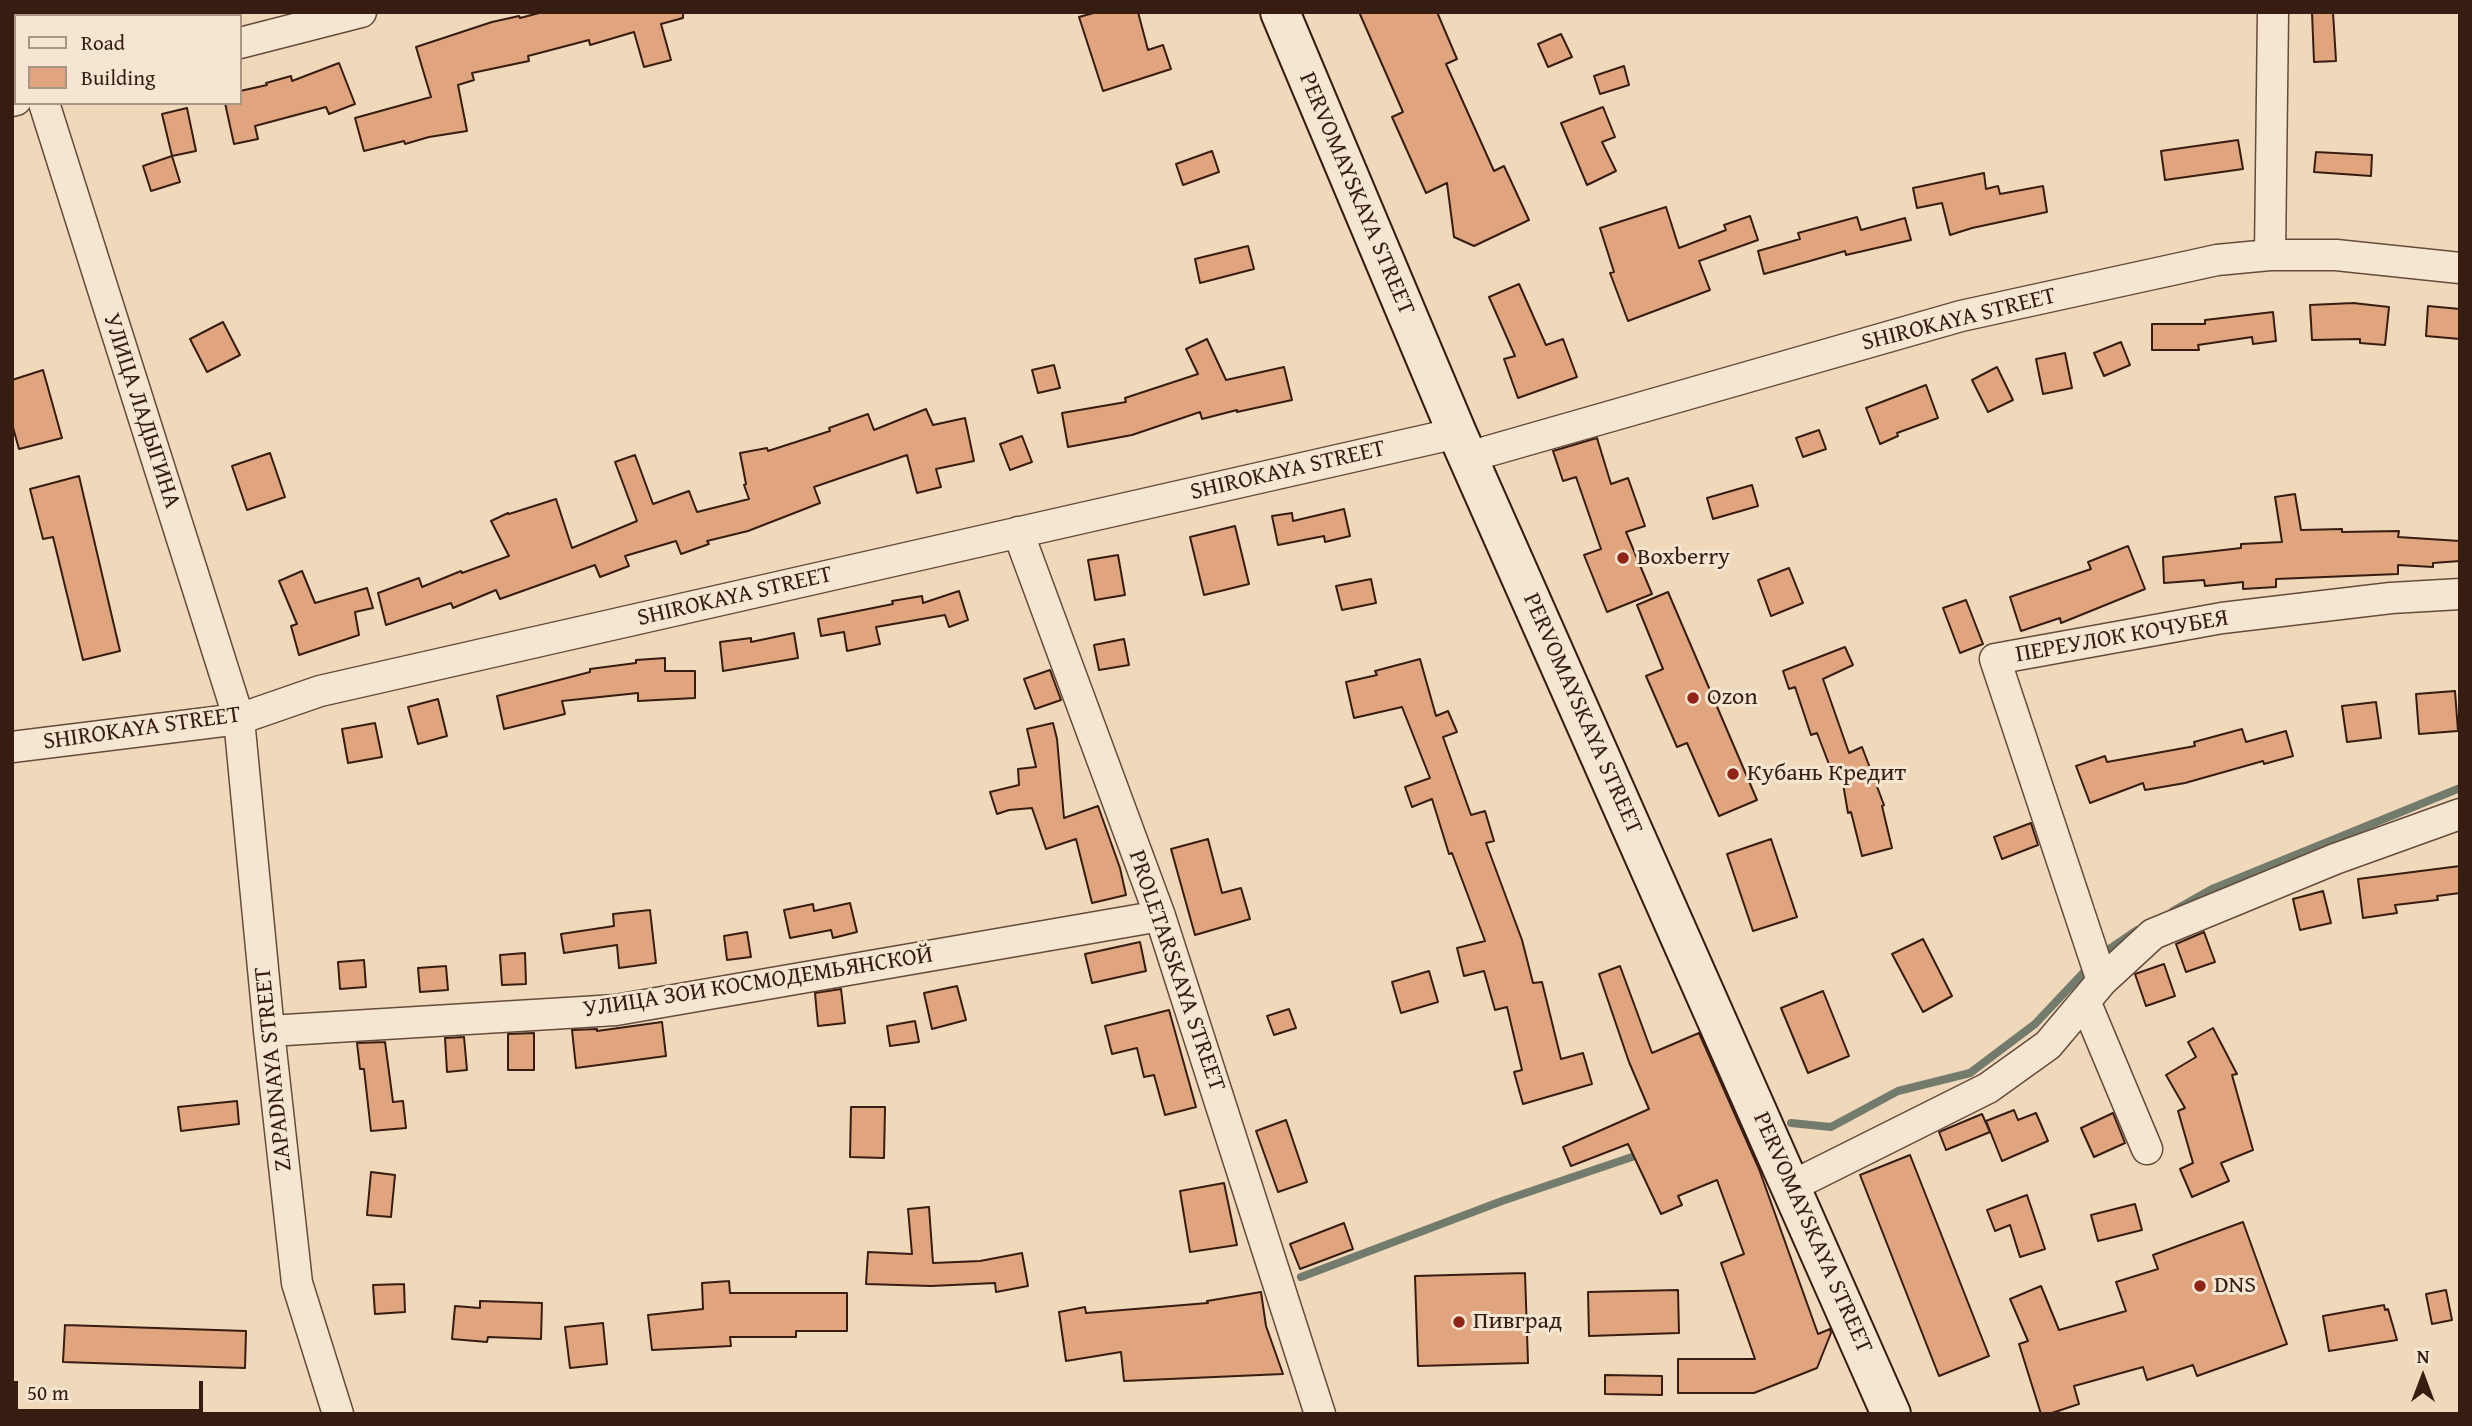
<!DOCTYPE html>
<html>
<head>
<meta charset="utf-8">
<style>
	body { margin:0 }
	#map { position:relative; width:2472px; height:1426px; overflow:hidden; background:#f0d9ba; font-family:"Gentium Book Plus",serif }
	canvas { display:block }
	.frame { position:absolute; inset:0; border:14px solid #371c11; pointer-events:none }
	.legend { position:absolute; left:14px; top:14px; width:228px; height:91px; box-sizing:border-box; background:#f5e6d2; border:2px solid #a99585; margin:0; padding:9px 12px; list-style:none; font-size:21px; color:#371c11 }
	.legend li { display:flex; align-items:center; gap:14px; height:35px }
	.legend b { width:35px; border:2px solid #a99585 }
	.north { position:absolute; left:2388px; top:1342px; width:70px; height:70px; -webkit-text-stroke:5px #f5e6d2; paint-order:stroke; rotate:0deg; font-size:19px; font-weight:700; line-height:28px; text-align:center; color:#371c11 }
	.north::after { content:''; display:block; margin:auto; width:24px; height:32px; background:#371c11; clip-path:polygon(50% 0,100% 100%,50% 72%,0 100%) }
	.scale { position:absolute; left:14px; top:1381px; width:189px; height:32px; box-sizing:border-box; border:4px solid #371c11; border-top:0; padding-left:9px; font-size:21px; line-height:24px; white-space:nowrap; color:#371c11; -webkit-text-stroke:5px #f5e6d2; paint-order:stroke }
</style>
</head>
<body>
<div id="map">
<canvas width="2472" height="1426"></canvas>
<div class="frame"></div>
<ul class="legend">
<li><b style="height:9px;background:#f5e6d2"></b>Road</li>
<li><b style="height:19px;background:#e0a57e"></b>Building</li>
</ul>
<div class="north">N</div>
<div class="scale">50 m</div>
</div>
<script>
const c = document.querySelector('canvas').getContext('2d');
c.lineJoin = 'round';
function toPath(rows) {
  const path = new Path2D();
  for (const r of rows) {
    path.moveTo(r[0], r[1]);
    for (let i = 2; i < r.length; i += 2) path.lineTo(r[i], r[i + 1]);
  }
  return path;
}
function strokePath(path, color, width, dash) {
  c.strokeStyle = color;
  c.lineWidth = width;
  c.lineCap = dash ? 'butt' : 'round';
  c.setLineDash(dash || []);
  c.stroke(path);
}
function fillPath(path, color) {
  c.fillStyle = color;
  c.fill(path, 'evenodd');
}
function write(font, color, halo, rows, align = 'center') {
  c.font = font + ' "Gentium Book Plus",serif';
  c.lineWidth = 6;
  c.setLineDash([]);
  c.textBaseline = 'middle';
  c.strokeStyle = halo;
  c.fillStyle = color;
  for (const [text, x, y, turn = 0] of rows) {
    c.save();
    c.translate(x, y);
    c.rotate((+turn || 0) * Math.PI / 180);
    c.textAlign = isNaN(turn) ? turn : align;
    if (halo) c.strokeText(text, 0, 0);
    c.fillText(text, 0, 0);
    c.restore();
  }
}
const stream = toPath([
	[2173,911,2212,889,2460,788],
	[2102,954,2137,930],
	[1791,1123,1831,1127,1898,1091,1970,1073,2035,1024,2085,971],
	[1301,1277,1502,1201,1632,1157]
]);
const building = toPath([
	[543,12,683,12,683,18,661,24,671,60,644,67,634,32,590,45,589,40,528,56,529,61,472,73,474,80,458,85,467,131,429,137,405,144,404,141,364,151,355,118,431,97,416,47,492,22,519,16,520,18,543,12],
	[1097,12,1138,12,1148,50,1163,45,1171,69,1103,91,1079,17,1097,12],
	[1359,12,1437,12,1457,59,1446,64,1494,171,1504,166,1529,220,1474,246,1454,237,1447,183,1426,193,1392,117,1403,112,1359,12],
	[2312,12,2333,12,2336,61,2314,62,2312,12],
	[1561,34,1572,57,1548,67,1538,44,1561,34],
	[339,63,355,104,329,114,326,107,255,126,258,139,234,144,225,103,240,103,240,91,267,85,266,83,291,76,292,81,339,63],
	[1624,66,1629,85,1600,94,1594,76,1624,66],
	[1603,107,1615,137,1602,142,1616,171,1587,185,1561,123,1603,107],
	[187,108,196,151,172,156,162,114,187,108],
	[2238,140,2243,169,2165,180,2161,151,2238,140],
	[1212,151,1219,172,1183,185,1176,164,1212,151],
	[2316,152,2372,155,2371,176,2314,172,2316,152],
	[172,156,180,182,151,191,143,166,172,156],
	[1984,173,1986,189,1998,186,2000,194,2043,186,2047,212,1972,228,1950,235,1942,203,1917,208,1913,188,1984,173],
	[1666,207,1679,248,1726,230,1724,225,1750,216,1758,240,1699,261,1710,290,1628,321,1610,273,1614,272,1600,228,1666,207],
	[1857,217,1861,230,1905,218,1911,240,1846,255,1845,251,1764,274,1758,251,1800,239,1798,233,1857,217],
	[1248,246,1254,269,1200,283,1195,259,1248,246],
	[1519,284,1546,345,1563,339,1577,377,1518,398,1504,359,1515,356,1489,297,1519,284],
	[2353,303,2389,307,2385,345,2360,343,2360,339,2312,340,2310,305,2353,303],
	[2428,306,2460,309,2460,339,2426,336,2428,306],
	[2273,312,2276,341,2253,344,2252,337,2198,345,2199,350,2152,350,2152,324,2205,324,2205,320,2273,312],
	[223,322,240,355,207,372,190,339,223,322],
	[1207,339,1226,380,1284,367,1292,400,1237,412,1237,410,1202,419,1200,412,1132,435,1068,447,1062,413,1126,402,1125,398,1198,374,1186,349,1207,339],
	[2121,342,2130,365,2104,376,2094,353,2121,342],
	[2065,353,2072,388,2043,394,2036,359,2065,353],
	[1054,365,1060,388,1038,393,1032,370,1054,365],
	[1997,367,2013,400,1988,412,1972,380,1997,367],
	[43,370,62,438,19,449,12,424,12,380,43,370],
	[1926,385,1938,418,1897,433,1898,436,1880,444,1866,408,1926,385],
	[926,409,933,425,965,418,974,461,936,469,941,487,917,493,907,455,814,487,820,503,748,531,707,541,709,544,681,554,676,541,625,556,629,566,600,577,595,565,500,599,496,590,453,608,451,603,386,625,378,593,419,578,422,587,461,571,462,573,509,556,491,521,508,513,509,514,556,499,572,548,637,521,615,462,635,455,653,504,689,491,697,512,749,499,744,485,746,484,740,453,767,448,768,451,830,431,829,428,868,414,874,430,926,409],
	[1819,430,1826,449,1803,457,1796,438,1819,430],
	[1022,436,1032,462,1010,470,1000,444,1022,436],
	[1597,438,1611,484,1628,478,1645,526,1626,532,1652,594,1607,612,1584,555,1601,549,1576,477,1563,481,1553,451,1597,438],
	[270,453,285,497,247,510,232,466,270,453],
	[79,476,120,651,83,660,53,537,43,539,30,489,79,476],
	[1752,485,1758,506,1713,519,1707,498,1752,485],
	[2295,494,2301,530,2342,529,2342,532,2399,531,2398,537,2460,541,2460,561,2433,563,2433,567,2398,565,2398,574,2276,579,2276,587,2243,589,2243,582,2205,586,2204,580,2164,583,2163,557,2241,548,2241,544,2282,542,2275,497,2295,494],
	[1344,509,1350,536,1325,542,1324,536,1278,545,1272,516,1292,513,1293,521,1344,509],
	[1235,526,1249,584,1204,595,1190,537,1235,526],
	[2128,546,2145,589,2061,623,2060,618,2021,631,2010,597,2091,569,2088,562,2128,546],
	[1118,555,1125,595,1095,600,1088,560,1118,555],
	[1789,568,1803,603,1771,616,1758,580,1789,568],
	[302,571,315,603,367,588,373,608,355,612,359,635,299,655,291,626,297,624,279,581,302,571],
	[1371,579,1376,603,1342,610,1336,586,1371,579],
	[959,591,968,620,949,627,945,615,876,627,880,644,847,651,844,632,821,636,818,619,893,604,892,601,922,596,923,603,959,591],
	[1668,592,1757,800,1719,816,1687,743,1677,747,1646,676,1663,669,1637,605,1668,592],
	[1966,600,1983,644,1960,653,1943,608,1966,600],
	[794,633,798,658,723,671,720,642,751,638,751,642,794,633],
	[1124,639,1129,665,1099,670,1094,645,1124,639],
	[1845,647,1853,665,1823,679,1849,753,1862,747,1884,805,1882,806,1892,848,1862,856,1851,812,1848,813,1842,778,1835,780,1817,733,1811,735,1795,687,1789,689,1783,671,1845,647],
	[665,658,665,671,695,671,695,698,638,701,638,693,562,701,565,714,504,729,497,696,590,672,590,669,636,663,636,660,665,658],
	[1420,659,1436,716,1448,711,1457,732,1443,737,1471,815,1485,811,1494,841,1486,843,1522,940,1533,983,1542,982,1561,1059,1583,1053,1592,1084,1523,1104,1514,1072,1522,1070,1507,1007,1495,1010,1484,971,1464,976,1457,948,1485,941,1452,853,1449,854,1432,799,1412,807,1405,787,1430,778,1402,707,1354,718,1346,682,1377,675,1375,671,1420,659],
	[1050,670,1061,700,1035,709,1024,679,1050,670],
	[2455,691,2458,731,2419,734,2416,694,2455,691],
	[438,699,447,736,418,744,408,707,438,699],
	[2376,702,2381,738,2347,742,2342,706,2376,702],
	[375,723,382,757,348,763,342,729,375,723],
	[1053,723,1057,739,1064,818,1098,806,1120,868,1126,895,1092,903,1076,839,1046,849,1032,808,1009,810,997,814,990,792,1019,785,1018,769,1036,767,1027,729,1053,723],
	[2242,729,2246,742,2286,731,2293,756,2264,764,2263,761,2185,783,2145,790,2143,783,2090,803,2076,766,2105,756,2107,762,2195,746,2194,742,2242,729],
	[2031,823,2038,845,2002,859,1994,837,2031,823],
	[1208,839,1222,893,1241,888,1250,919,1195,935,1171,849,1208,839],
	[1771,839,1797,917,1753,931,1727,854,1771,839],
	[2460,866,2460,893,2437,896,2438,900,2395,905,2397,913,2363,918,2358,879,2460,866],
	[2323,891,2331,923,2300,930,2293,899,2323,891],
	[850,903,857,932,833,938,831,930,790,938,784,910,813,904,814,911,850,903],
	[650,910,656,963,619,968,617,945,564,953,561,934,614,926,613,914,650,910],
	[747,932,751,957,727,960,724,936,747,932],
	[2204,932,2215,962,2186,972,2176,944,2204,932],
	[1923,939,1952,996,1923,1012,1892,954,1923,939],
	[1140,942,1146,971,1092,983,1085,954,1140,942],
	[525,953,526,984,502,985,500,955,525,953],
	[364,960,366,987,340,989,338,962,364,960],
	[2164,964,2175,996,2146,1006,2135,974,2164,964],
	[446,966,448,990,420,992,418,968,446,966],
	[1620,966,1652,1053,1699,1033,1759,1169,1818,1334,1830,1329,1831,1333,1817,1368,1754,1393,1678,1393,1678,1359,1755,1359,1721,1263,1744,1254,1717,1180,1678,1196,1682,1205,1661,1214,1628,1144,1571,1166,1563,1147,1649,1109,1629,1062,1599,974,1620,966],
	[1429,971,1438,1002,1401,1013,1392,982,1429,971],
	[957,986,966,1020,932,1029,924,993,957,986],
	[841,989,845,1023,818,1026,815,993,841,989],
	[1823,991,1849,1056,1808,1073,1781,1008,1823,991],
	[1289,1009,1296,1028,1274,1035,1267,1016,1289,1009],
	[1169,1010,1196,1107,1165,1115,1154,1075,1144,1077,1137,1048,1112,1054,1105,1026,1169,1010],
	[915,1021,919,1042,890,1046,887,1026,915,1021],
	[662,1022,666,1056,576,1068,572,1030,597,1029,597,1031,662,1022],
	[2213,1028,2237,1074,2232,1075,2253,1150,2221,1163,2229,1181,2192,1197,2180,1169,2193,1163,2178,1111,2185,1108,2166,1075,2196,1057,2188,1042,2213,1028],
	[534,1033,534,1070,508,1070,508,1034,534,1033],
	[464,1037,467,1070,447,1072,445,1038,464,1037],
	[385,1042,393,1102,403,1101,406,1128,371,1131,364,1069,360,1069,357,1043,385,1042],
	[237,1101,239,1124,181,1131,178,1107,237,1101],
	[851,1107,885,1107,884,1158,850,1157,851,1107],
	[2014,1110,2018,1120,2036,1113,2048,1141,2002,1161,1986,1121,2014,1110],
	[2113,1113,2125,1143,2094,1157,2081,1128,2113,1113],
	[1982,1114,1990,1132,1946,1150,1939,1132,1982,1114],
	[1286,1120,1307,1182,1278,1192,1256,1131,1286,1120],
	[1910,1155,1989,1356,1939,1376,1860,1175,1910,1155],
	[371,1172,395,1175,391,1217,367,1215,371,1172],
	[1224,1183,1237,1245,1190,1252,1180,1191,1224,1183],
	[2027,1195,2045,1249,2020,1257,2010,1225,1995,1231,1987,1210,2027,1195],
	[2135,1204,2142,1230,2098,1241,2091,1215,2135,1204],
	[929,1207,933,1263,980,1261,1022,1253,1028,1286,996,1292,995,1283,931,1286,866,1284,868,1252,912,1254,908,1209,929,1207],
	[2243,1222,2287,1344,2197,1376,2193,1365,2147,1380,2143,1367,2074,1386,2079,1404,2049,1414,2041,1414,2019,1344,2028,1341,2010,1299,2041,1286,2059,1330,2126,1311,2116,1282,2158,1269,2153,1255,2243,1222],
	[1344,1223,1353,1249,1300,1269,1290,1244,1344,1223],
	[1525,1273,1528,1363,1418,1366,1415,1276,1525,1273],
	[729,1281,730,1293,847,1293,847,1331,796,1331,796,1337,730,1337,731,1346,652,1350,648,1315,703,1309,702,1283,729,1281],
	[404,1284,405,1312,375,1314,373,1285,404,1284],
	[1678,1290,1679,1333,1589,1336,1588,1292,1678,1290],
	[2446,1290,2452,1320,2432,1324,2426,1294,2446,1290],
	[1261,1292,1266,1326,1283,1374,1124,1381,1121,1352,1066,1361,1059,1312,1085,1307,1086,1313,1208,1303,1207,1301,1261,1292],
	[480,1301,542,1303,541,1339,488,1337,487,1342,452,1339,455,1306,480,1308,480,1301],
	[2384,1305,2385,1310,2388,1309,2397,1340,2329,1351,2323,1316,2384,1305],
	[603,1323,607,1364,570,1368,565,1327,603,1323],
	[65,1325,246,1331,245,1368,63,1362,65,1325],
	[1605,1375,1662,1376,1662,1395,1605,1394,1605,1375]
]);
const street = toPath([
	[13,12,16,21],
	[240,43,361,12],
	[12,101,16,100],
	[44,103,239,719,269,1031,297,1283,338,1414],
	[2270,255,2273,12],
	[1468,457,1961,316,2217,260,2270,255,2336,255,2460,268],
	[1018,532,1160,916,1320,1414],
	[12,747,239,719,320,691,1457,433],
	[2102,981,1995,659,2222,618,2391,598,2460,594],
	[2085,1001,2147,1149],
	[269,1031,616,1010,1160,916],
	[1792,1186,1988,1088,2048,1045,2102,981,2153,934,2335,859,2460,814]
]);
const secondary = toPath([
	[1280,12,1457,433,1891,1414]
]);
const markers = [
	[1623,558,7,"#8f2418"],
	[1693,698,7,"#8f2418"],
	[1733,774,7,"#8f2418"],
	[2200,1286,7,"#8f2418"],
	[1459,1322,7,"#8f2418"]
];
const streetNames = [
	["PERVOMAYSKAYA STREET",1356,194,67],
	["SHIROKAYA STREET",1959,320,-14],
	["УЛИЦА ЛАДЫГИНА",141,411,72],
	["SHIROKAYA STREET",1288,471,-13],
	["SHIROKAYA STREET",735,597,-13],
	["ПЕРЕУЛОК КОЧУБЕЯ",2122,637,-10],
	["PERVOMAYSKAYA STREET",1582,714,66],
	["SHIROKAYA STREET",142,729,-8],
	["PROLETARSKAYA STREET",1176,971,71],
	["УЛИЦА ЗОИ КОСМОДЕМЬЯНСКОЙ",758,983,-9],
	["ZAPADNAYA STREET",274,1069,-96],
	["PERVOMAYSKAYA STREET",1812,1233,66]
];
const poiNames = [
	["Boxberry",1637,558],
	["Ozon",1707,698],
	["Кубань Кредит",1747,774],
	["DNS",2214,1286],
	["Пивград",1473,1322]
];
strokePath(stream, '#737b6d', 8);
fillPath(building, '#e0a57e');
strokePath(building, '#371c11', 2);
strokePath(street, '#654b3b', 33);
strokePath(secondary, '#371c11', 42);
strokePath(street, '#f5e6d2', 30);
strokePath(secondary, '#f5e6d2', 38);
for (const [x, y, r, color] of markers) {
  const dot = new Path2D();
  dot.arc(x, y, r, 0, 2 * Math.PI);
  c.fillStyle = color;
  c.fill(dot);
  strokePath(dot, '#f5e6d2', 2.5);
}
write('24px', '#371c11', '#f5e6d2', streetNames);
write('24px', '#371c11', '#f5e6d2', poiNames, 'left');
</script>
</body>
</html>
